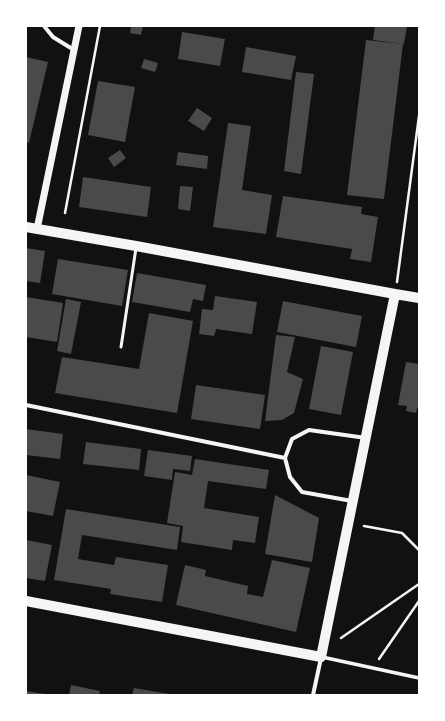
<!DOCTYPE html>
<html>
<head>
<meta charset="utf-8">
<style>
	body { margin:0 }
	#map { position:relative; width:445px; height:721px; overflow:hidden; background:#111; font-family:Commissioner,sans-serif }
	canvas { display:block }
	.frame { position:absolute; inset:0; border:27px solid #fff; pointer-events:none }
</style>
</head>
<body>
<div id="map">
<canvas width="445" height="721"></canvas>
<div class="frame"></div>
</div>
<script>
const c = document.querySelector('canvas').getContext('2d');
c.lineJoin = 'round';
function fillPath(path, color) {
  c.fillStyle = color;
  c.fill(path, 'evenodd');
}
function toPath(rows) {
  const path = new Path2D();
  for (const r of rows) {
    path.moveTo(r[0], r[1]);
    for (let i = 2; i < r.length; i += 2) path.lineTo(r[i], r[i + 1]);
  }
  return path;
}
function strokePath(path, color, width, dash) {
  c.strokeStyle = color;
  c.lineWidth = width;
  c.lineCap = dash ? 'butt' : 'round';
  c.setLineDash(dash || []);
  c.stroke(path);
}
const building = toPath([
	[131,26,143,26,141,35,130,33],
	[375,26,407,26,404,44,373,40],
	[182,32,225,39,220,66,178,59],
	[366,40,403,44,384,199,347,195],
	[246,47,296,56,291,80,242,72],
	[26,57,48,62,29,143,26,142],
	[144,59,158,63,155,72,141,68],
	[296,72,314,74,301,174,284,171],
	[98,81,135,87,125,142,88,135],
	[197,108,212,118,204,131,188,121],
	[228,123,251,126,242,190,272,195,266,234,213,227],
	[120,150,126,158,114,167,108,158],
	[178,152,208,156,207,169,176,165],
	[83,177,151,187,147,217,79,207],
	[180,186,193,187,190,211,178,209],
	[283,196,362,207,361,214,378,217,371,262,350,259,352,249,276,237],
	[26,248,45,251,40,283,26,281],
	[58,259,128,270,122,306,52,294],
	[137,273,206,285,203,301,193,299,190,312,132,302],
	[215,296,257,302,252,334,216,329,214,336,199,334,202,309,213,310],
	[26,297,63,303,57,342,26,337],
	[66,299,81,302,71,354,57,351],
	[283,301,362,316,356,347,277,332],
	[149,313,193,321,177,413,55,393,62,357,139,369],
	[276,335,295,337,287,372,303,379,294,413,282,420,265,421],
	[321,346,353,352,341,415,309,409],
	[406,362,419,364,419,408,417,408,416,413,406,411,407,406,398,405],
	[196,385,265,395,260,429,191,419],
	[26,429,63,434,60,459,26,455],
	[86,442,141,449,139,470,83,464],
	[148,450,192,456,190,471,173,469,172,480,144,476],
	[195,459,269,470,266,489,208,481,204,508,259,517,255,543,233,540,232,550,181,542,183,526,167,523,175,472,192,475],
	[26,475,60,482,53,516,26,511],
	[275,495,319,518,312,562,265,554],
	[66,509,180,527,177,550,82,535,78,559,114,565,116,557,168,565,162,602,110,594,111,589,54,580],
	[26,540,52,545,45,581,26,578],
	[272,560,310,568,296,632,176,605,185,565,206,570,205,576,248,586,247,594,263,597],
	[71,685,100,691,99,695,69,695],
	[134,688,169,694,168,695,132,695],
	[26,691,45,694,45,695,26,695]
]);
const path = toPath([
	[65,213,100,26],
	[397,282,419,116],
	[364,526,402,533,419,550],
	[341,638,419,584],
	[379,659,419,601]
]);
const service = toPath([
	[121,347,136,248]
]);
const pedestrian = toPath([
	[322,657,419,678]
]);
const minor = toPath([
	[44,26,53,37,74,50],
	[26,405,285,458],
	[352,501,302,492,290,477,285,458,292,439,309,430,366,438],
	[313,695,321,658]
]);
const tertiary = toPath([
	[37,229,79,26]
]);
const primary = toPath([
	[26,227,136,246,395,294,419,298],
	[26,601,321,657,395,294]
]);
fillPath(building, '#4a4a4a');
strokePath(path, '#f5f5f5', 2.5);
strokePath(service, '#f5f5f5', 3);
strokePath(pedestrian, '#f5f5f5', 3.5);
strokePath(minor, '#f5f5f5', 4);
strokePath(tertiary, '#f5f5f5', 7);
strokePath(primary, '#f5f5f5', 10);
</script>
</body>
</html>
